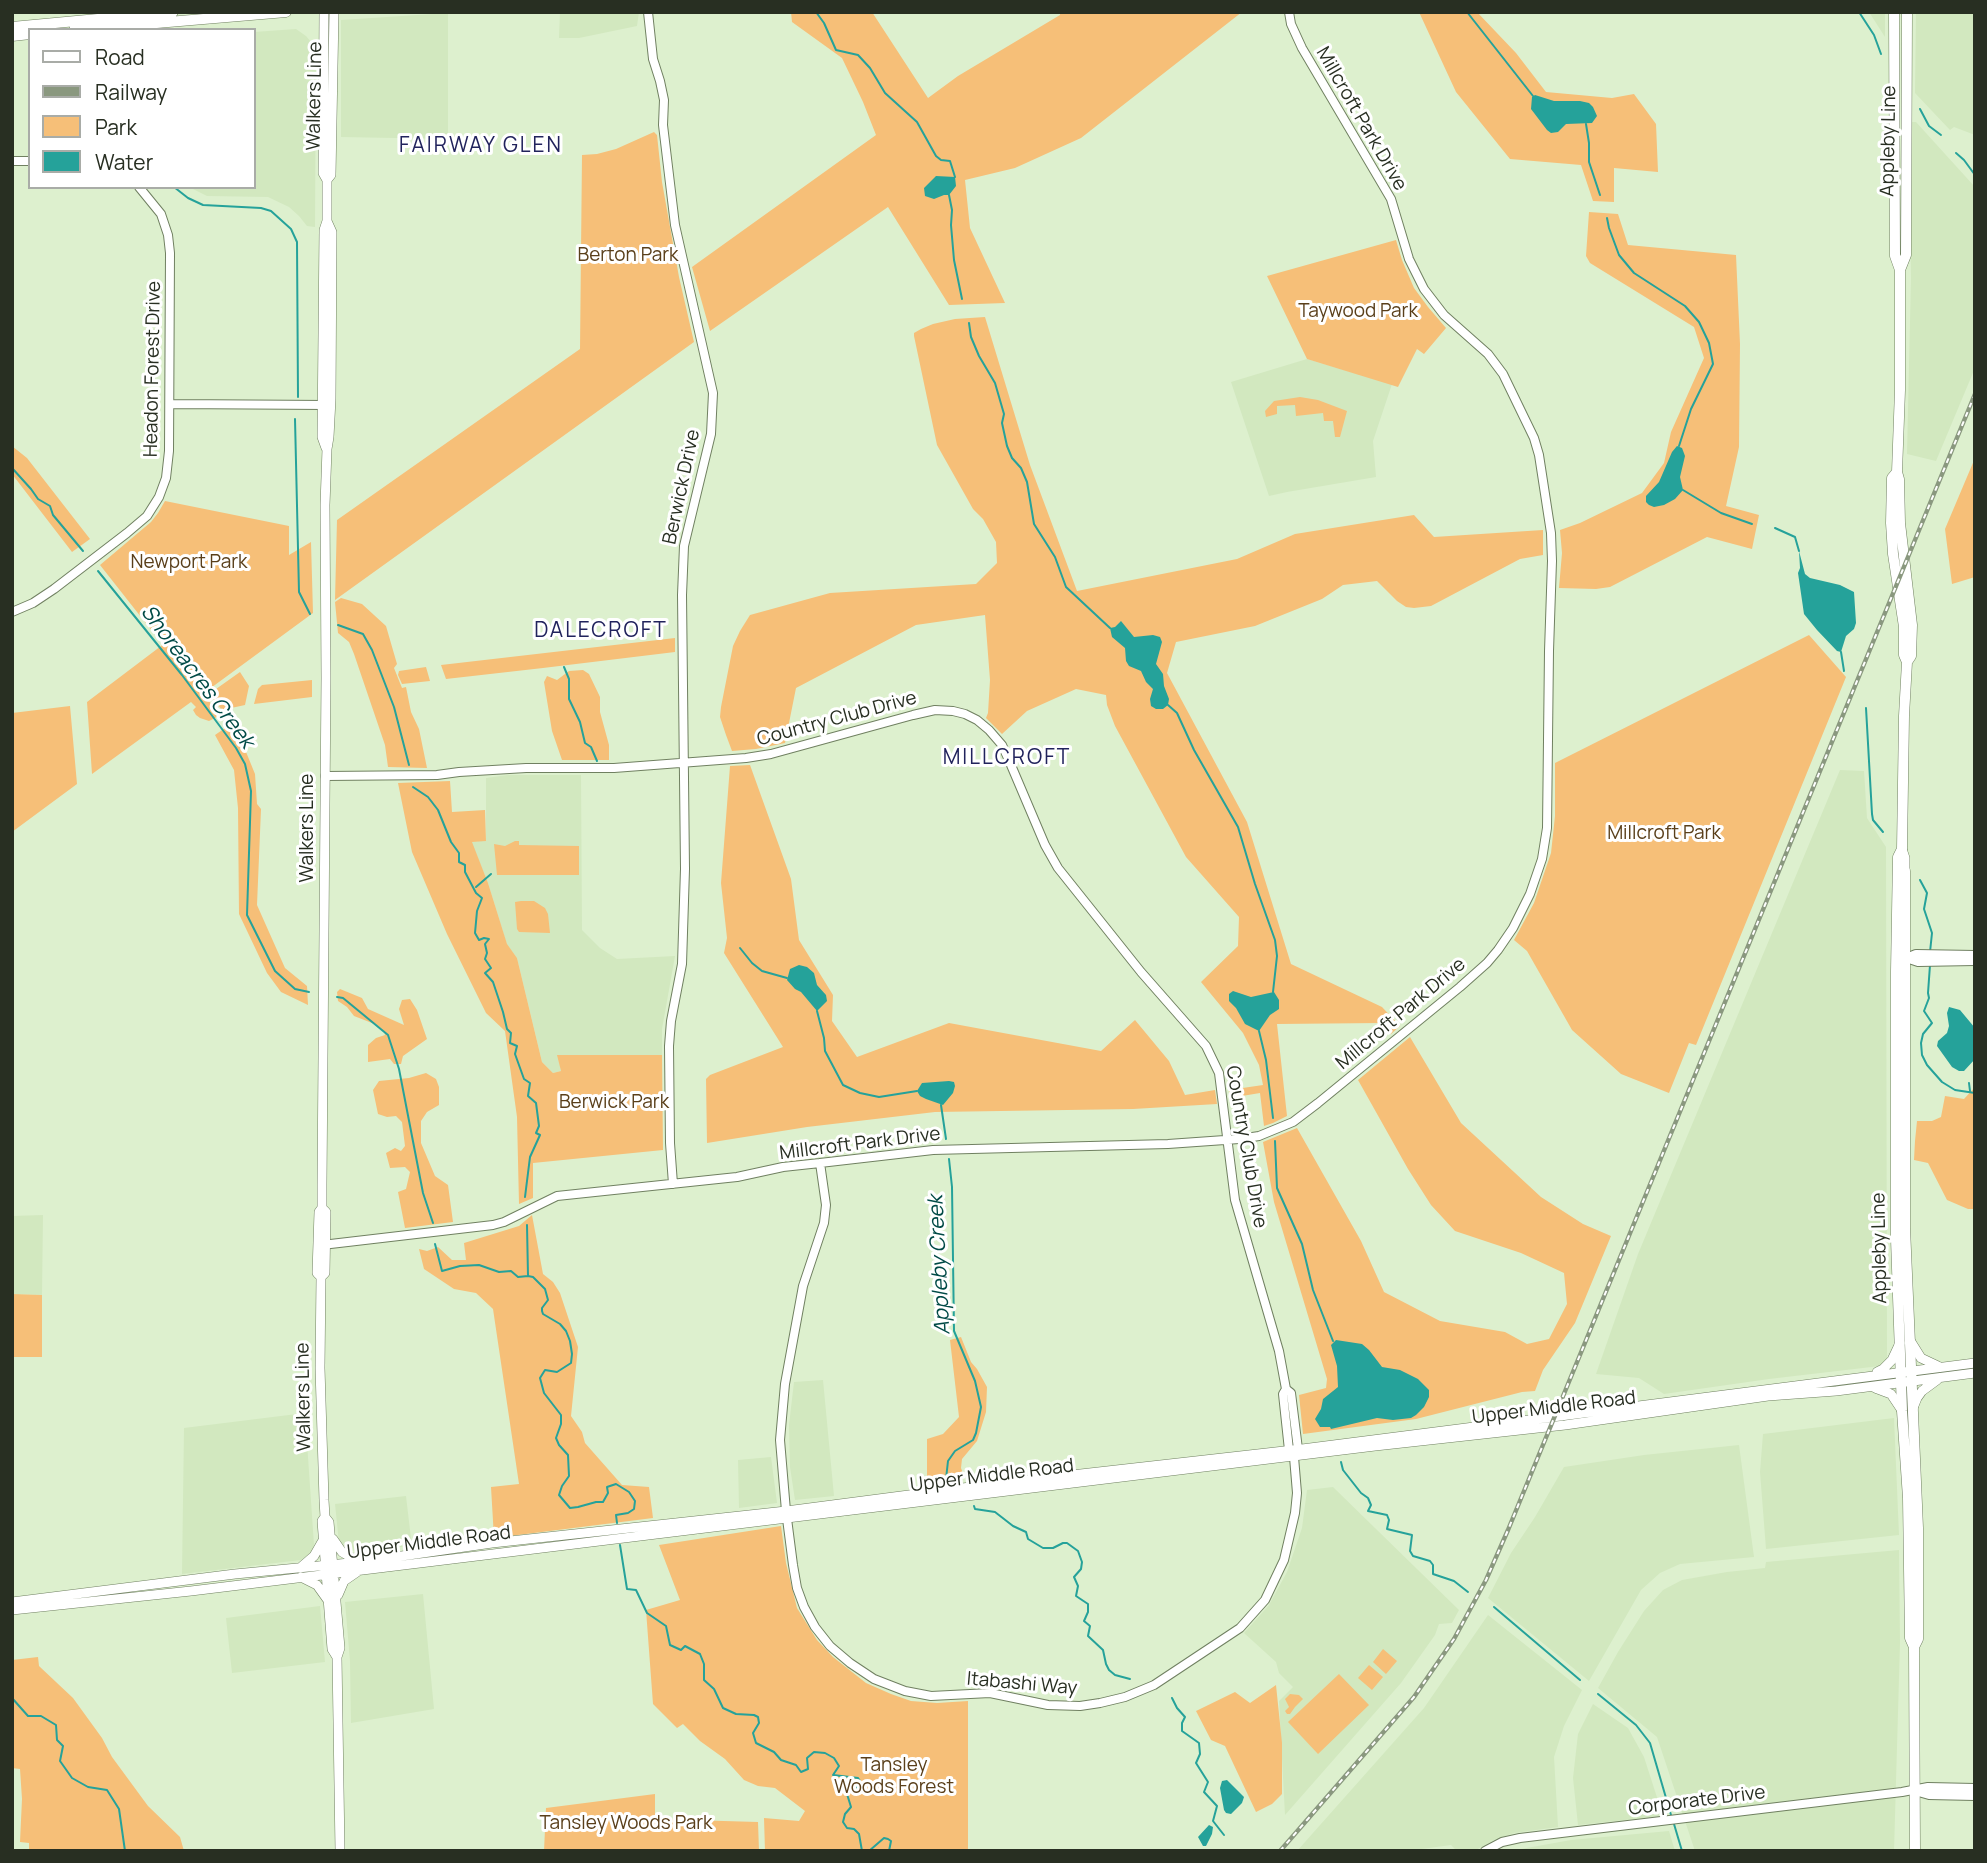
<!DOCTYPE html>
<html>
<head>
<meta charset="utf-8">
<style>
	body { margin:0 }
	#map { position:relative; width:1987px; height:1863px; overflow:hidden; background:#ddf0ce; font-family:Manrope,sans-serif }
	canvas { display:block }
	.frame { position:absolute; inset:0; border:14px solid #282f22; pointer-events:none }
	.legend { position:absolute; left:28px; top:28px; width:228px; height:161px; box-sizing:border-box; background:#fff; border:2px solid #a9aca7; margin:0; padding:9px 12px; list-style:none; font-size:21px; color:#282f22 }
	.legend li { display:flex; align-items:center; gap:14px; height:35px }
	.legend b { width:35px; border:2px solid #a9aca7 }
</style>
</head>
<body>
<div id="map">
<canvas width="1987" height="1863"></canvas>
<div class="frame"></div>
<ul class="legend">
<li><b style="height:9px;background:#fff"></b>Road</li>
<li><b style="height:9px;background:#8a987f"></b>Railway</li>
<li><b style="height:19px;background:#f6bf78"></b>Park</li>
<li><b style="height:19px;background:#25a29a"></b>Water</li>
</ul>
</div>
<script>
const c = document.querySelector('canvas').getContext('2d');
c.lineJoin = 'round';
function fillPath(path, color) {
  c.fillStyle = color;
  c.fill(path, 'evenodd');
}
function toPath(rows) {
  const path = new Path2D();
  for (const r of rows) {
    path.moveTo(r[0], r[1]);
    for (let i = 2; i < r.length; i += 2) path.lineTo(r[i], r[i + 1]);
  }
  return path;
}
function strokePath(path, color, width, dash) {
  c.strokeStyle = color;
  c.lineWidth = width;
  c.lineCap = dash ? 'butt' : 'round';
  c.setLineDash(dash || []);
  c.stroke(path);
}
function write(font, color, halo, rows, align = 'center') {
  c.font = font + ' Manrope,sans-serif';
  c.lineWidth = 6;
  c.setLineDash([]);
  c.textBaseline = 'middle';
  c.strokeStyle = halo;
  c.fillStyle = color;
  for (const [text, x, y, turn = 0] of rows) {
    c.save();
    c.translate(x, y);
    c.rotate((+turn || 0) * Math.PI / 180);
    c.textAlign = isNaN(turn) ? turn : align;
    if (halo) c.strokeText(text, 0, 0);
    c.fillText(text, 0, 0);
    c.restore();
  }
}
const built = toPath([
	[560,12,639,12,637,26,579,38,559,38],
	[1869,12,1885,12,1885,37],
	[1916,12,1975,12,1975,135,1954,127,1950,130,1915,93],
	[448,13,448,139,341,137,341,20],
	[296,29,306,36,316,48,315,227,307,226,299,216,289,207,268,197,207,196,189,187,254,187,254,32],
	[1912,122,1916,122,1975,187,1975,368,1936,461,1907,454,1911,278,1909,148],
	[1307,359,1392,384,1373,441,1376,477,1287,492,1269,496,1231,382],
	[1840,770,1864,771,1867,818,1886,847,1887,1359,1880,1366,1769,1379,1664,1394,1639,1378,1596,1374,1638,1254],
	[508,775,581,775,582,930,600,948,617,959,675,956,662,1029,662,1055,558,1055,561,1071,553,1073,542,1062,517,958,507,945,488,883,471,842,486,840,486,778],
	[43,1215,42,1295,12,1294,12,1216],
	[823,1380,834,1496,795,1500,790,1467,789,1425,794,1382],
	[305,1413,314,1545,311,1553,301,1560,182,1574,184,1428],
	[1894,1418,1899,1535,1766,1549,1760,1472,1763,1434],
	[1739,1445,1754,1557,1680,1564,1660,1573,1641,1590,1589,1681,1488,1598,1511,1553,1535,1517,1564,1467,1644,1455],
	[771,1457,777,1503,739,1508,738,1460],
	[1333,1487,1459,1610,1452,1623,1439,1624,1435,1635,1401,1683,1285,1815,1279,1701,1293,1687,1279,1673,1276,1662,1244,1633,1269,1605,1287,1572,1302,1528,1307,1490],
	[406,1496,412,1547,386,1547,349,1551,346,1551,339,1543,335,1504],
	[1899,1550,1900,1643,1894,1851,1695,1851,1657,1737,1598,1688,1618,1652,1644,1611,1663,1590,1682,1580,1727,1572,1765,1568,1766,1562],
	[423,1594,434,1709,351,1723,350,1661,345,1602],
	[320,1606,325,1662,232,1673,226,1618],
	[1488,1615,1582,1690,1564,1726,1554,1757,1558,1827,1514,1833,1496,1839,1474,1851,1457,1851,1451,1845,1407,1851,1297,1851,1424,1708],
	[1593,1704,1628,1728,1644,1757,1663,1816,1578,1825,1573,1778,1578,1734],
	[1669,1831,1675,1851,1510,1851,1571,1840]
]);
const green = toPath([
	[791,12,872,12,928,98,958,76,1060,15,1060,12,1242,12,1081,138,1015,168,965,180,970,228,1005,303,949,305,888,207,710,331,692,267,876,135,863,102,842,58,792,22],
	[1419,12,1477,12,1516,53,1546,92,1612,98,1634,94,1656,124,1658,172,1614,168,1614,202,1593,201,1581,165,1510,159,1456,92],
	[654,132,657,135,662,182,679,277,694,342,335,600,337,520,580,349,582,155,597,154,616,149],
	[1589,212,1618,214,1628,245,1736,255,1740,344,1739,447,1726,506,1759,515,1752,549,1707,537,1610,587,1596,589,1559,588,1562,553,1560,530,1580,523,1642,493,1664,463,1671,432,1704,358,1694,327,1590,263,1586,256],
	[1396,240,1402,260,1414,288,1428,307,1446,328,1424,354,1417,349,1398,387,1307,359,1267,276],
	[985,317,1030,465,1077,591,1237,559,1295,534,1414,515,1434,537,1543,530,1543,555,1520,559,1431,606,1414,608,1406,607,1397,601,1377,581,1343,585,1322,599,1255,626,1176,642,1167,673,1247,822,1291,964,1382,1007,1400,1026,1391,1034,1382,1023,1277,1024,1287,1116,1273,1123,1264,1126,1260,1093,1230,1098,1229,1090,1263,1085,1259,1065,1243,1033,1201,982,1238,946,1239,917,1186,857,1115,726,1107,705,1106,695,1076,689,1027,711,1002,734,986,718,988,713,990,680,985,615,916,625,796,688,785,743,756,749,732,751,726,735,720,717,721,707,733,646,740,631,750,615,830,593,976,584,997,563,996,542,983,519,973,509,937,445,914,336,914,333,921,329,933,324,955,319],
	[1300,397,1318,400,1347,411,1340,437,1335,437,1333,421,1324,421,1323,413,1296,416,1295,405,1277,406,1277,414,1266,417,1265,411,1274,401],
	[12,446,27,458,90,539,72,552,12,474],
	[1975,458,1975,577,1952,584,1945,529],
	[165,501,289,526,289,555,311,542,313,613,204,693,216,712,217,717,209,721,200,718,196,715,193,710,196,707,191,702,92,774,87,702,165,643,152,631,100,565,151,522,158,513],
	[341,598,362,604,386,626,397,664,394,668,402,688,406,687,411,712,419,729,427,768,388,767,385,745,354,654,349,642,338,633,335,602],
	[1809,635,1846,677,1696,1045,1689,1043,1669,1093,1621,1074,1572,1030,1527,951,1514,940,1534,903,1551,853,1555,816,1555,763],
	[675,638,675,652,543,668,446,679,441,665],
	[426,667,430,681,402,684,398,675,399,671],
	[583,670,589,674,600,697,600,712,609,745,609,760,562,760,552,731,544,682,547,676,557,680,569,671],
	[240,672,249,686,245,705,222,710,209,694],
	[312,680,312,697,254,704,258,689,262,685],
	[70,706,77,784,12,832,12,713],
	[228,726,244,747,255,774,257,804,261,809,257,905,285,968,307,986,308,1005,281,992,267,973,239,914,238,808,234,770,215,735],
	[750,765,791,879,799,940,833,995,832,1021,857,1057,949,1023,1101,1051,1135,1020,1169,1061,1185,1095,1215,1090,1217,1104,1133,1109,935,1112,807,1127,707,1143,706,1079,710,1075,783,1047,724,953,727,938,721,883,730,766],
	[450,781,452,812,485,810,486,841,472,842,488,883,507,944,517,958,542,1062,553,1073,561,1071,557,1055,662,1055,663,1150,533,1163,533,1198,519,1204,517,1117,505,1031,486,1013,447,934,412,852,398,783],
	[515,841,519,841,519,845,579,846,579,875,497,875,494,844,505,846],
	[521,901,534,901,545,908,548,914,550,933,519,932,517,929,515,902],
	[340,989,362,998,368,1009,404,1025,399,1009,402,1000,410,999,417,1010,427,1039,403,1056,401,1064,394,1064,390,1059,368,1062,368,1045,376,1038,385,1035,384,1031,377,1025,354,1016,347,1007,338,1001,337,992],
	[1410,1037,1461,1123,1541,1197,1583,1224,1611,1236,1575,1323,1543,1370,1535,1391,1522,1392,1416,1419,1303,1434,1299,1395,1326,1388,1327,1379,1274,1202,1263,1142,1297,1128,1361,1241,1384,1292,1440,1321,1505,1332,1527,1344,1549,1339,1567,1304,1564,1273,1521,1253,1455,1231,1431,1205,1408,1169,1358,1080],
	[426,1073,436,1079,439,1087,439,1105,427,1112,421,1121,421,1143,435,1176,448,1185,453,1222,405,1228,398,1192,406,1189,410,1172,405,1167,390,1168,386,1153,395,1148,401,1151,405,1146,402,1122,396,1116,387,1117,378,1114,373,1090,379,1081,409,1078],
	[1975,1087,1975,1209,1968,1209,1947,1200,1928,1163,1914,1160,1915,1141,1917,1121,1932,1121,1941,1117,1945,1096,1964,1099],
	[532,1215,543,1274,553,1282,560,1293,578,1347,571,1416,582,1432,585,1443,622,1485,649,1487,653,1518,494,1538,491,1487,519,1484,493,1309,476,1293,454,1289,424,1269,419,1249,427,1251,438,1247,452,1260,466,1260,464,1243,519,1226],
	[12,1294,42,1295,42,1357,12,1357],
	[961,1337,971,1362,977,1369,987,1387,986,1412,977,1441,962,1459,961,1468,964,1476,927,1481,927,1439,943,1434,959,1417,950,1340],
	[781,1526,786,1563,797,1608,817,1640,833,1657,866,1683,891,1694,911,1701,937,1703,968,1701,968,1851,765,1851,764,1818,799,1821,805,1811,775,1788,758,1786,744,1780,725,1759,700,1741,683,1724,677,1728,653,1704,646,1610,680,1600,659,1545],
	[1383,1649,1397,1661,1386,1674,1373,1662],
	[38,1657,39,1666,73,1698,102,1738,112,1757,148,1806,180,1837,184,1851,29,1851,29,1843,20,1842,22,1799,20,1769,12,1768,12,1660],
	[1369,1665,1383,1677,1372,1690,1358,1678],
	[1339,1674,1369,1705,1318,1754,1288,1722],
	[1276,1685,1282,1743,1282,1794,1272,1804,1256,1812,1225,1746,1211,1740,1196,1711,1235,1692,1250,1703],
	[1290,1694,1299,1695,1303,1699,1295,1707,1290,1714,1287,1714,1285,1711,1289,1707,1285,1699],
	[655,1794,655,1819,758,1822,759,1851,544,1851,546,1808]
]);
const water = toPath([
	[1535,95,1554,101,1580,101,1589,103,1593,107,1597,116,1592,123,1566,124,1558,132,1551,133,1547,130,1531,109,1532,97],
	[936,176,955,177,956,186,949,195,944,195,934,199,925,196,924,188],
	[1677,446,1682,448,1685,456,1680,477,1683,490,1675,499,1664,505,1654,507,1649,505,1646,502,1646,496,1659,482,1672,452],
	[1799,551,1805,574,1810,578,1840,585,1854,592,1856,623,1854,629,1846,636,1841,652,1837,651,1817,630,1804,614,1798,573,1800,568],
	[1121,621,1134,637,1153,635,1160,637,1162,642,1156,664,1163,674,1164,686,1169,699,1168,705,1163,709,1156,709,1151,706,1150,699,1153,689,1146,682,1141,671,1129,666,1126,661,1125,648,1112,637,1110,628,1115,627],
	[799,965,807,967,814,973,817,985,826,995,827,1001,817,1011,801,992,795,989,787,980,790,969],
	[1233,991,1251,997,1274,992,1279,1000,1279,1009,1270,1015,1259,1031,1245,1024,1236,1008,1229,1001,1229,994],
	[1949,1007,1960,1010,1975,1028,1975,1059,1964,1071,1959,1071,1952,1067,1937,1046,1938,1041,1947,1033,1949,1026,1947,1013],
	[949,1081,954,1082,955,1086,953,1093,943,1105,926,1099,920,1096,917,1091,922,1083],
	[1336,1340,1362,1344,1369,1350,1382,1367,1400,1370,1418,1379,1429,1390,1429,1397,1424,1407,1416,1415,1411,1418,1393,1420,1377,1418,1331,1429,1330,1427,1320,1427,1315,1419,1321,1409,1323,1399,1338,1387,1337,1366,1331,1345],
	[1227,1780,1244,1797,1242,1803,1231,1814,1226,1813,1224,1810,1220,1788,1222,1781],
	[1209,1825,1213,1827,1212,1834,1206,1846,1203,1846,1198,1837]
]);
const stream = toPath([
	[816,12,824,23,836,50,858,55,870,68,885,93,917,122,936,156,941,160,950,161,955,177],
	[1467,12,1533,96],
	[1859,12,1874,35,1881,54],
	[1920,109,1929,126,1941,135],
	[1586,124,1589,143,1589,162,1600,195],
	[1956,153,1964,160,1975,175],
	[174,187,188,198,203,205,261,208,271,211,291,229,297,242,298,397],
	[949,195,952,210,951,225,954,260,962,299],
	[1607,218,1609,228,1619,255,1634,273,1685,306,1699,322,1709,343,1713,364,1691,409,1679,446],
	[969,323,971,337,979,356,995,383,1004,414,1002,423,1007,446,1012,458,1021,468,1027,482,1034,524,1055,557,1066,587,1110,628],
	[295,419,299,592,310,614],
	[12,468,31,489,38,499,50,506,53,515,83,551],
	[1683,490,1721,513,1752,524],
	[1775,528,1795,537,1799,551],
	[98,571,182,675,236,748,245,764,251,791,247,915,275,971,295,989,309,992],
	[338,625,363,634,372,650,394,707,409,765],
	[1841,652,1844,671],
	[564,667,569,679,569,699,580,722,585,743,591,747,597,761],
	[1168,705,1177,713,1194,750,1238,827,1255,884,1275,940,1277,956,1273,992],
	[1866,708,1872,814,1873,820,1883,832],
	[413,787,428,797,438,810,451,842,459,853,459,862,465,865,465,872,476,893,482,898,477,911,475,933,479,940,484,938,489,939,485,944,487,953,485,959,491,968,485,973,493,982,503,1012,507,1029,511,1033,510,1043,517,1046,515,1054,524,1079,530,1083,528,1096,536,1103,539,1126,536,1133,540,1135,530,1157,525,1197],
	[1920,880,1927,893,1924,909,1932,933,1930,952],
	[476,887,491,874],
	[740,948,752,963,762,971,787,978],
	[1930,965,1928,993,1929,998,1924,1011,1932,1023,1923,1034,1921,1043,1922,1055,1927,1065,1942,1082,1955,1090,1975,1093],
	[337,997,343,998,388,1035,399,1069,423,1193,433,1223],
	[817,1011,824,1038,825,1051,843,1085,860,1093,879,1097,917,1091],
	[1259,1031,1266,1060,1273,1118],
	[1969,1083,1970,1091],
	[941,1105,946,1139],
	[1275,1141,1277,1188,1302,1244,1313,1290,1333,1341],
	[527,1225,528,1276,533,1277,545,1289,548,1300,542,1308,542,1311,543,1314,560,1324,566,1331,570,1341,572,1354,571,1363,557,1372,545,1370,540,1378,544,1393,561,1415,561,1424,556,1438,559,1445,568,1455,569,1476,562,1486,559,1495,570,1508,578,1507,596,1502,603,1502,608,1493,607,1487,616,1484,629,1492,635,1501,634,1509,628,1513,616,1515,617,1523],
	[435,1244,442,1271,460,1266,479,1265,499,1272,511,1271,518,1277,528,1276],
	[1341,1462,1343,1470,1361,1493,1368,1498,1371,1505,1368,1511,1387,1515,1389,1520,1387,1529,1412,1535,1410,1551,1413,1556,1430,1561,1433,1565,1433,1574,1454,1581,1468,1592],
	[946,1479,948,1461,955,1451,973,1440,976,1433,981,1407,975,1381,954,1331,952,1187,949,1159],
	[974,1506,975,1509,995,1512,1013,1526,1026,1532,1028,1539,1043,1548,1053,1548,1063,1543,1067,1543,1078,1551,1082,1562,1081,1569,1074,1577,1078,1586,1076,1596,1088,1604,1088,1612,1084,1621,1090,1626,1088,1636,1103,1650,1106,1664,1109,1670,1115,1675,1130,1679],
	[620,1545,627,1589,636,1590,647,1613,666,1626,670,1645,681,1650,685,1646,700,1654,704,1664,704,1680,714,1689,723,1708,736,1714,754,1715,758,1717,759,1723,753,1733,756,1743,774,1752,781,1760,796,1765,801,1772,808,1769,807,1758,814,1752,825,1753,834,1758,839,1766,833,1775,858,1778,860,1781,860,1785,847,1794,851,1807,845,1814,843,1822,847,1828,854,1829,859,1834,862,1851],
	[1494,1607,1580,1680],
	[1598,1694,1636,1725,1650,1743,1671,1815],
	[12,1698,28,1716,41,1716,56,1725,57,1740,63,1746,60,1761,72,1778,88,1787,107,1790,119,1809,125,1851],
	[1172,1698,1177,1708,1185,1717,1182,1723,1182,1731,1199,1743,1200,1754,1196,1763,1208,1782,1204,1792,1217,1806,1213,1821,1224,1835],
	[1674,1824,1682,1851],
	[869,1851,884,1838,888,1839,891,1841,889,1851]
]);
const tertiary = toPath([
	[648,12,653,59,660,81,664,100,663,125,675,225,713,393,711,434,684,546,682,595,685,869,682,964,671,1021,669,1046,670,1143,673,1184],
	[12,161,30,161],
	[170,404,328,405],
	[12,612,33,603,54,589,127,533,147,516,159,497,166,478,169,451,170,253,168,235,161,214,139,187],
	[325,776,437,775,459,772,526,768,614,768,746,758,771,754,913,715,935,710,953,711,965,714,977,720,989,730,1002,745,1008,758,1045,845,1058,868,1141,972,1206,1046,1219,1073,1235,1200,1279,1351,1286,1389,1291,1393,1298,1449,1294,1457,1297,1493,1295,1513,1284,1560,1265,1600,1240,1628,1154,1685,1125,1697,1100,1703,1080,1706,1048,1705,990,1693,931,1696,905,1691,874,1679,850,1663,830,1646,815,1627,804,1607,797,1588,793,1565,786,1511,780,1440,785,1384,803,1286,824,1223,826,1205,820,1163],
	[1899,958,1906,958,1918,962,1975,961],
	[1906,958,1916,954,1975,955],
	[322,1245,493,1225,504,1222,557,1196,737,1177,783,1167,820,1163,933,1150,1168,1144,1239,1139,1259,1136,1293,1122,1318,1103,1460,987,1487,963,1498,950,1513,928,1530,894,1542,859,1547,828,1549,651,1552,561,1551,533,1539,455,1534,438,1503,374,1488,354,1444,315,1424,289,1409,259,1391,199,1302,48,1291,24,1289,12],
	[1286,1389,1283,1394,1289,1450,1292,1454],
	[1915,1791,1929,1795,1975,1796],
	[1485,1851,1502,1842,1520,1838,1902,1792,1928,1787,1975,1788]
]);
const secondary = toPath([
	[324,12,323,173,327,180],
	[334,12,331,175,327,180,327,221,332,232,331,399,329,437,327,449,325,505,326,678,322,1184,322,1208,326,1212,325,1273,321,1277,320,1368,324,1500,325,1517,329,1522,340,1648,337,1657,340,1851],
	[326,448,322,437,324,230,327,221],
	[1902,849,1905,858,1905,871],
	[321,1277,317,1273,319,1212,322,1208],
	[1911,1342,1921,1358,1938,1366],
	[1877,1372,1883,1369,1892,1360,1900,1343],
	[1875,1388,1891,1394,1901,1409],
	[1913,1408,1917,1398,1922,1391,1937,1380],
	[325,1517,322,1521,332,1649,337,1657],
	[333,1539,342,1552,359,1562],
	[300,1568,314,1556,322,1542],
	[301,1577,317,1585,327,1599],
	[338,1595,344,1581,357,1572],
	[12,1602,235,1574,360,1562,492,1543,786,1511,1001,1483,1302,1449,1975,1363],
	[12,1610,191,1591,1375,1446,1565,1425,1768,1396,1836,1391,1975,1373]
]);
const primary = toPath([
	[1894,12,1895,256,1900,270],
	[1907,12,1906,255,1900,270,1900,390,1897,472,1899,479,1900,523,1912,625,1911,656,1907,662,1904,716,1902,849,1898,857,1896,971,1896,1239,1902,1411,1908,1498,1910,1638,1914,1647,1915,1851],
	[12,27,173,12],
	[74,30,286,12],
	[12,36,30,34],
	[1897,472,1892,478,1891,523,1893,554,1904,627,1904,655,1907,662],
	[1905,871,1905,1228,1918,1528,1918,1639,1914,1647]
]);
const rail = toPath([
	[1280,1851,1414,1697,1454,1639,1486,1580,1508,1530,1975,394]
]);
const streetNames = [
	["Walkers Line",315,96,-89],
	["Millcroft Park Drive",1361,119,60],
	["Appleby Line",1889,141,-89],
	["Headon Forest Drive",153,369,-89],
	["Berwick Drive",682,487,-78],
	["Country Club Drive",837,719,-15],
	["Walkers Line",308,828,-90],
	["Millcroft Park Drive",1401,1014,-40],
	["Millcroft Park Drive",860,1144,-7],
	["Country Club Drive",1246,1147,80],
	["Appleby Line",1880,1248,-91],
	["Walkers Line",304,1397,-91],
	["Upper Middle Road",1554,1408,-7],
	["Upper Middle Road",992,1476,-7],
	["Upper Middle Road",429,1543,-7],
	["Itabashi Way",1022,1684,5],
	["Corporate Drive",1697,1801,-7]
];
const parkNames = [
	["Berton Park",628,256],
	["Taywood Park",1358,312],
	["Newport Park",189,563],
	["Millcroft Park",1664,834],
	["Berwick Park",614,1103],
	["Tansley",894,1766],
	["Woods Forest",894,1788],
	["Tansley Woods Park",626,1824]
];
const neighbourhoodNames = [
	["FAIRWAY GLEN",481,146],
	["DALECROFT",601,631],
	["MILLCROFT",1007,758]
];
const waterNames = [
	["Shoreacres Creek",197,677,53],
	["Appleby Creek",940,1265,-93]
];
fillPath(built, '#d2e8bf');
fillPath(green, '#f6bf78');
fillPath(water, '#25a29a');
strokePath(stream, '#25a29a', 2);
strokePath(tertiary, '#708061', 10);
strokePath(secondary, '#708061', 10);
strokePath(primary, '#708061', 11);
strokePath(tertiary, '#fff', 8);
strokePath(secondary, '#fff', 9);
strokePath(primary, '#fff', 10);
strokePath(rail, '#8a987f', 4.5);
strokePath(rail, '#fff', 2, [5]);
write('19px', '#282f22', '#fff', streetNames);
write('19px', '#5a3f1a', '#fff', parkNames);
c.letterSpacing = '2px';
write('21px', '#21235c', '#fff', neighbourhoodNames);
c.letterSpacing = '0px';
write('italic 21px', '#004a46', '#fff', waterNames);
</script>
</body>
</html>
